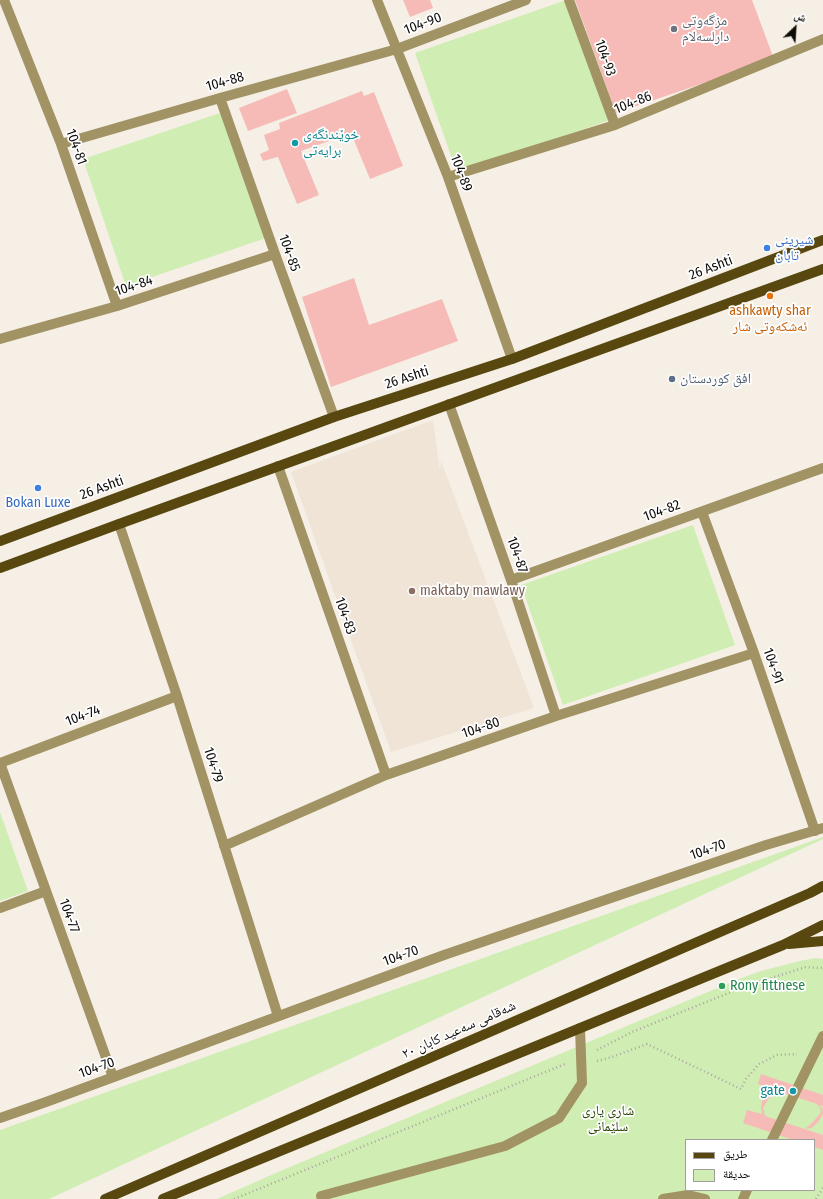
<!DOCTYPE html>
<html>
<head>
<meta charset="utf-8">
<style>
	body { margin:0 }
	#map { position:relative; width:823px; height:1199px; overflow:hidden; background:#f5efe6; font-family:"Fira Sans Condensed","Noto Naskh Arabic",sans-serif }
	canvas { display:block }
	.legend { position:absolute; left:685px; top:1139px; width:130px; height:52px; box-sizing:border-box; background:#fff; border:1px solid #9f9e9d; margin:0; padding:5px 7px; list-style:none; font-size:12px; color:#0e0c09 }
	.legend li { display:flex; align-items:center; gap:8px; height:20px }
	.legend b { width:20px; border:1px solid #9f9e9d }
	.north { position:absolute; left:775px; top:8px; width:40px; height:40px; -webkit-text-stroke:3px #fff; paint-order:stroke; rotate:25deg; font-size:11px; font-weight:700; line-height:16px; text-align:center; color:#0e0c09 }
	.north::after { content:''; display:block; margin:auto; width:14px; height:18px; background:#0e0c09; clip-path:polygon(50% 0,100% 100%,50% 72%,0 100%) }
</style>
</head>
<body>
<div id="map">
<canvas width="823" height="1199"></canvas>
<ul class="legend">
<li><b style="height:5px;background:#58480f"></b>طريق</li>
<li><b style="height:11px;background:#d0eeb3"></b>حديقة</li>
</ul>
<div class="north">ش</div>
</div>
<script>
const c = document.querySelector('canvas').getContext('2d');
c.lineJoin = 'round';
function fillPath(path, color) {
  c.fillStyle = color;
  c.fill(path, 'evenodd');
}
function toPath(rows) {
  const path = new Path2D();
  for (const r of rows) {
    path.moveTo(r[0], r[1]);
    for (let i = 2; i < r.length; i += 2) path.lineTo(r[i], r[i + 1]);
  }
  return path;
}
function strokePath(path, color, width, dash) {
  c.strokeStyle = color;
  c.lineWidth = width;
  c.lineCap = dash ? 'butt' : 'round';
  c.setLineDash(dash || []);
  c.stroke(path);
}
function write(font, color, halo, rows, align = 'center') {
  c.font = font + ' "Fira Sans Condensed","Noto Naskh Arabic",sans-serif';
  c.lineWidth = 3.5;
  c.setLineDash([]);
  c.textBaseline = 'middle';
  c.strokeStyle = halo;
  c.fillStyle = color;
  for (const [text, x, y, turn = 0] of rows) {
    c.save();
    c.translate(x, y);
    c.rotate((+turn || 0) * Math.PI / 180);
    c.textAlign = isNaN(turn) ? turn : align;
    if (halo) c.strokeText(text, 0, 0);
    c.fillText(text, 0, 0);
    c.restore();
  }
}
const built = toPath([
	[433,420,440,472,441,461,534,708,391,752,291,472]
]);
const green = toPath([
	[566,0,610,120,457,173,415,53],
	[223,112,266,238,126,286,83,159],
	[693,525,735,645,563,705,521,585],
	[0,812,28,891,0,901],
	[823,837,823,839,49,1199,0,1199,0,1130],
	[815,958,823,959,823,1199,217,1199,278,1172,739,979,761,971,800,961],
	[686,1140,814,1140,814,1190,686,1190]
]);
const building = toPath([
	[403,0,430,0,433,8,410,17],
	[575,0,752,0,774,59,616,113],
	[287,89,297,113,248,131,239,108],
	[362,91,364,96,374,92,403,166,370,179,351,133,301,151,319,195,297,204,278,157,263,161,260,154,269,150,264,135,280,129,279,123],
	[354,278,369,325,442,299,458,341,331,387,302,297],
	[761,1074,823,1095,823,1106,819,1105,822,1108,823,1113,819,1121,814,1126,811,1128,805,1129,814,1121,821,1112,820,1108,817,1104,780,1092,769,1098,763,1108,765,1116,823,1135,823,1150,814,1147,814,1140,793,1140,743,1123,747,1110,762,1114,761,1108,762,1101,769,1092,775,1090,758,1084]
]);
const path = toPath([
	[597,1050,632,1032,746,986,806,967,823,968],
	[597,1061,612,1057,647,1044,741,1089,746,1079,759,1064,777,1055,797,1054],
	[234,1199,565,1064],
	[816,1199,823,1188]
]);
const minor = toPath([
	[4,0,61,144,117,306],
	[377,0,448,177,512,359],
	[569,0,615,125],
	[220,98,275,254,334,417],
	[61,144,220,98,397,49,526,0],
	[448,177,615,125,823,39],
	[0,339,117,306,275,254],
	[449,404,511,580,556,716],
	[278,466,386,775],
	[702,512,754,653,815,831],
	[119,524,177,696,278,1016],
	[511,580,823,468],
	[0,763,113,1077],
	[0,763,177,696],
	[224,846,386,775,556,716,754,653],
	[0,908,46,891],
	[0,1118,46,1102,444,955,766,845,823,828],
	[772,1140,823,1036],
	[321,1196,505,1146,559,1118,582,1083,580,1028],
	[663,1199,688,1195,705,1199],
	[743,1199,747,1190]
]);
const major = toPath([
	[0,541,334,417,512,359,823,240],
	[0,568,119,524,823,269],
	[789,944,823,941],
	[105,1199,810,893,823,886],
	[163,1199,783,945,823,925]
]);
const markers = [
	[674,29,4,"#6b7280"],
	[295,143,4,"#0f9aa8"],
	[767,248,4,"#3f7fe0"],
	[770,296,4,"#e8710a"],
	[672,379,4,"#5c6f8a"],
	[38,488,4,"#3f7fe0"],
	[412,591,4,"#8d6e63"],
	[722,986,4,"#2e9e5b"],
	[793,1091,4,"#0f9aa8"]
];
const worshipNames = [
	["مزگەوتی",682,21],
	["دارلسەلام",682,37]
];
const streetNames = [
	["104-90",423,24,-21],
	["104-93",605,58,70],
	["104-88",225,82,-16],
	["104-86",633,103,-22],
	["104-81",76,147,70],
	["104-89",461,173,69],
	["104-85",289,253,70],
	["26 Ashti",711,268,-21],
	["104-84",134,286,-18],
	["26 Ashti",407,378,-18],
	["26 Ashti",102,488,-20],
	["104-82",662,511,-20],
	["104-87",517,555,71],
	["104-83",345,616,71],
	["104-91",773,666,71],
	["104-74",83,716,-21],
	["104-80",481,728,-19],
	["104-79",213,765,72],
	["104-70",708,850,-19],
	["104-77",69,916,70],
	["104-70",401,956,-20],
	["شەقامی سەعید کابان ٢٠",459,1030,-24],
	["104-70",97,1068,-20]
];
const cultureNames = [
	["خوێندنگەی",303,135],
	["برایەتی",303,151],
	["gate",785,1091,"right"]
];
const shopNames = [
	["شیرینی",775,240],
	["تابان",775,256],
	["Bokan Luxe",38,503,"center"]
];
const foodNames = [
	["ashkawty shar",770,311],
	["ئەشکەوتی شار",770,327]
];
const serviceNames = [
	["افق كوردستان",680,379]
];
const educationNames = [
	["maktaby mawlawy",420,591]
];
const leisureNames = [
	["Rony fittnese",730,986]
];
const parkNames = [
	["شاری یاری",608,1111],
	["سلێمانی",608,1127]
];
fillPath(built, '#efe4d5');
fillPath(green, '#d0eeb3');
fillPath(building, '#f7bbb7');
strokePath(path, '#aca7a0', 2.5, [1, 3]);
strokePath(minor, '#a29364', 10);
strokePath(major, '#58480f', 10);
for (const [x, y, r, color] of markers) {
  const dot = new Path2D();
  dot.arc(x, y, r, 0, 2 * Math.PI);
  c.fillStyle = color;
  c.fill(dot);
  strokePath(dot, '#fff', 1.5);
}
write('14px', '#5b616d', '#fff', worshipNames, 'left');
write('14px', '#0e0c09', '#fff', streetNames);
write('14px', '#0d838f', '#fff', cultureNames, 'left');
write('14px', '#366cbe', '#fff', shopNames, 'left');
write('14px', '#c56008', '#fff', foodNames);
write('14px', '#4e5e75', '#fff', serviceNames, 'left');
write('14px', '#785e54', '#fff', educationNames, 'left');
write('14px', '#27864d', '#fff', leisureNames, 'left');
write('14px', '#284200', '#fff', parkNames);
</script>
</body>
</html>
